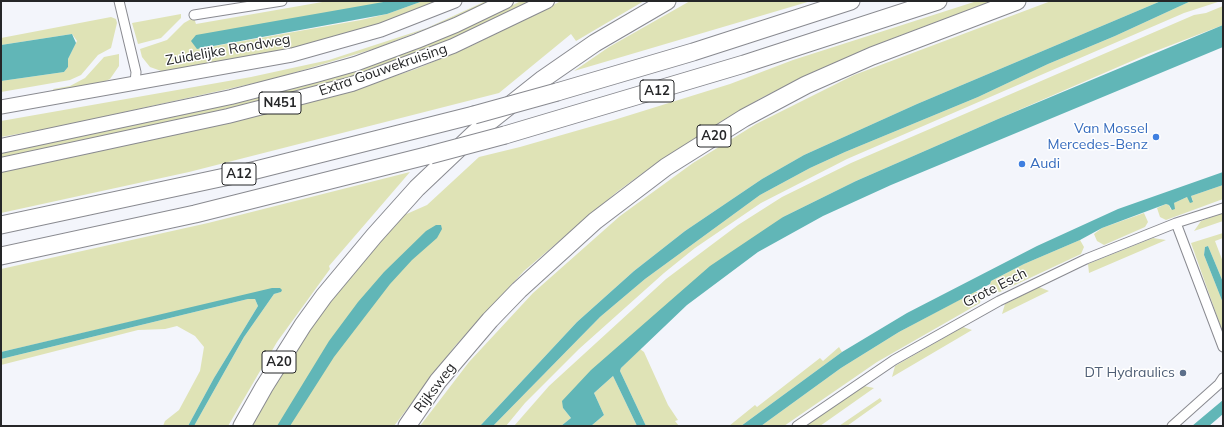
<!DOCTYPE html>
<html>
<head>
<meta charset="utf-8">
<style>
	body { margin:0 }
	#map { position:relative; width:1224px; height:427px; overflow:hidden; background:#f3f5fb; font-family:Mulish,sans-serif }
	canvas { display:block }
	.frame { position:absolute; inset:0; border:2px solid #252628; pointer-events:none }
</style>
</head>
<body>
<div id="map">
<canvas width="1224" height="427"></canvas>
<div class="frame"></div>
</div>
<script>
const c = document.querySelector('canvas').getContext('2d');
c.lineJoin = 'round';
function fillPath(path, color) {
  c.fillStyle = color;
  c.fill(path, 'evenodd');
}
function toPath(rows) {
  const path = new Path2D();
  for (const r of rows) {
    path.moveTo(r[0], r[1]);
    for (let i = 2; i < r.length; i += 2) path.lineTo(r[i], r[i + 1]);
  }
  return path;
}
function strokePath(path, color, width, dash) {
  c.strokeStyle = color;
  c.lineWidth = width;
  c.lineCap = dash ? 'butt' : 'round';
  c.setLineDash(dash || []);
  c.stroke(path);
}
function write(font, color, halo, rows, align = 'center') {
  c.font = font + ' Mulish,sans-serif';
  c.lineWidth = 3;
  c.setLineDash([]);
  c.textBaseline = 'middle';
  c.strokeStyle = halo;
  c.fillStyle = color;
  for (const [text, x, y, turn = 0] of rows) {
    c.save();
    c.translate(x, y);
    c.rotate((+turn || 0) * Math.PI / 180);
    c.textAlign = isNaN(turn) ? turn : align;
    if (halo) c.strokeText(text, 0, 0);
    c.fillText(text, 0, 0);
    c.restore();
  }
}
const green = toPath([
	[328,1,389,1,198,49,361,20,387,14,423,1,437,1,379,24,343,36,253,58,164,72,150,67,142,57,140,49,167,40,184,23,191,19,194,18,196,24],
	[486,1,490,1,453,18,377,48,273,79,57,127,1,137,1,121,251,77,329,60,427,28],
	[521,1,533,1,480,27,427,50,383,66,328,84,200,115,1,158,1,153,137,124,478,22],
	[561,1,644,1,576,41,571,34,499,93,189,172,1,213,1,171,250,118,352,90,416,69,471,46],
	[690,1,811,1,574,71,609,47],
	[977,1,992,1,891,39,816,71,761,98,732,115,654,165,618,191,524,271,455,346,394,426,247,426,335,291,402,216,427,205,479,157,520,147,614,120,730,84,793,60],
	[1051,1,1161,1,917,104,804,155,762,179,685,231,634,271,577,322,480,426,420,426,469,362,533,293,620,216,693,163,756,124,854,75],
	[1191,1,1221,1,1184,13,847,159,761,203,695,248,664,273,579,349,525,403,506,426,493,426,600,317,645,279,760,195,810,168,845,152,978,97,1048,64,1115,36],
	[1223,6,1223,25,1148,54,998,119,856,181,783,217,563,408,571,418,561,426,514,426,549,386,666,279,738,225,782,197,851,163,1194,15,1206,13],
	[181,14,181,18,161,38,138,44,132,23],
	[111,17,116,19,117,23,111,48,98,55,81,75,70,80,1,92,1,81,64,72,68,67,68,59,77,41,72,34,1,45,1,38],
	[119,54,119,66,110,79,102,83,54,92,53,89,70,86,85,78,104,57],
	[410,172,329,266,330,269,277,342,228,426,194,426,244,337,274,294,281,292,272,289,1,352,1,269,208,223],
	[1223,185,1223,199,1166,220,1160,217,1157,208,1166,204,1169,205,1171,210,1174,203,1187,197,1193,201,1191,196],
	[1144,213,1148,222,1145,227,1104,245,1097,241,1094,234,1102,228],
	[1223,213,1223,221,1194,231,1201,221],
	[1223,233,1223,238,1215,241,1223,262,1223,282,1208,246,1205,247,1204,255,1223,303,1223,333,1191,243],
	[1153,238,1166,240,1089,273,1088,264],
	[1080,240,1084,247,1081,254,1000,292,993,291,990,284,991,281,1024,264],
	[1039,287,1049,291,1002,314,1005,304],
	[976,291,981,297,980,303,877,362,784,426,761,426,841,368,899,332],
	[248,299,255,299,258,306,214,378,188,426,163,426,165,421,179,410,200,371,204,347,195,336,177,326,165,329,138,330,1,365,1,359],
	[963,327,972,330,892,377,895,366],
	[839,347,842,352,741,426,729,426,755,405,757,407,820,358,823,361],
	[640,349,644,352,668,405,678,420,675,421,679,426,646,426,620,371,621,368],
	[613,376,637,426,591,426,604,415,594,393],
	[864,386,874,388,820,426,805,426],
	[880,398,882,401,847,426,839,426]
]);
const water = toPath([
	[389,1,423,1,387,14,197,49,191,41,196,35],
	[1161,1,1191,1,1115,36,1048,64,978,97,845,152,810,168,760,195,645,279,600,317,493,426,480,426,577,322,634,271,685,231,762,179,804,155,917,104],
	[1223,25,1223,47,891,185,823,216,758,252,687,305,621,368,620,371,646,426,637,426,613,376,594,393,604,415,591,426,561,426,571,418,563,408,562,401,591,370,710,266,783,217,856,181,998,119],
	[72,34,76,43,68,59,68,67,64,72,1,81,1,45],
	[1223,172,1223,185,1191,196,1193,202,1190,203,1187,197,1174,203,1175,209,1172,210,1169,205,1166,204,1102,228,1080,240,1024,264,991,281,990,284,899,332,841,368,761,426,741,426,842,352,907,313,1037,246,1118,209],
	[436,225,441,225,442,229,437,238,412,260,390,284,334,357,290,426,277,426,329,341,358,302,384,272,426,231],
	[1208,246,1223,282,1223,303,1204,255,1205,247],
	[272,288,280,288,282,290,281,292,274,294,244,337,194,426,188,426,214,378,258,306,255,299,248,299,1,359,1,352],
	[1223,400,1223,414,1209,426,1192,426]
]);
const minor = toPath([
	[119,1,136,72,135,83],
	[194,15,282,1],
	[1176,223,1223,347],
	[797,426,894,360,999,301,1086,259,1176,223,1223,208],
	[1172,426,1219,384,1223,378]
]);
const secondary = toPath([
	[1,107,292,55,381,30,455,1]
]);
const primary = toPath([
	[1,146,231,97,316,75,355,64,417,41,456,25,506,1],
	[1,165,228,116,352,84,453,46,547,1]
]);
const motorway = toPath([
	[557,92,693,52,851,1],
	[505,135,744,64,938,1],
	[1,225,248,172,474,115],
	[1,256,195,214,430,155],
	[242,426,264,387,303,325,324,296,374,236,417,188,475,133,543,79,595,43,667,1],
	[407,426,438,381,490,320,519,290,595,221,666,167,744,118,806,85,872,56,1017,1]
]);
const motorwayBridge = toPath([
	[474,115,557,92],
	[430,155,505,135]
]);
const markers = [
	[1156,137,4,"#3f7fe0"],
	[1022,164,4,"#3f7fe0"],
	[1183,373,4,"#5c6f8a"]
];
const shields = [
	[657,91,34],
	[280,103,42],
	[714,136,34],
	[239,174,34],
	[279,362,34]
];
const shieldNames = [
	["A12",657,91],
	["N451",280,103],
	["A20",714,136],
	["A12",239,174],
	["A20",279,362]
];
const streetNames = [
	["Zuidelijke Rondweg",228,50,-10],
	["Extra Gouwekruising",383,70,-19],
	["Grote Esch",995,288,-27],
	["Rijksweg",435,388,-53]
];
const shopNames = [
	["Van Mossel",1148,129],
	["Mercedes-Benz",1148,145],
	["Audi",1030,164,"left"]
];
const serviceNames = [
	["DT Hydraulics",1175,373]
];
fillPath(green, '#dfe3b6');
fillPath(water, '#61b6b7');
strokePath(minor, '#898a90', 11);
strokePath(secondary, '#898a90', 15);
strokePath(primary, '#898a90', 16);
strokePath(motorway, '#898a90', 19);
strokePath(minor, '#fff', 9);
strokePath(secondary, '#fff', 13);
strokePath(primary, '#fff', 14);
strokePath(motorway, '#fff', 17);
strokePath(motorwayBridge, '#898a90', 19, []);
strokePath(motorwayBridge, '#fff', 17);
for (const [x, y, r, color] of markers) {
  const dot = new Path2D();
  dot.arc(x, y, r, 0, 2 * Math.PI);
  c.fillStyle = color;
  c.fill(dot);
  strokePath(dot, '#fff', 1.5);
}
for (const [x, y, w] of shields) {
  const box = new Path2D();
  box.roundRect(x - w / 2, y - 11, w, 22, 3);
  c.fillStyle = '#fff';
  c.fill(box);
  strokePath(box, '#252628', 1);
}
write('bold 13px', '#252628', null, shieldNames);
write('14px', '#252628', '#fff', streetNames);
write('14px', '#366cbe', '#fff', shopNames, 'right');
write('14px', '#4e5e75', '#fff', serviceNames, 'right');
</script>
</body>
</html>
